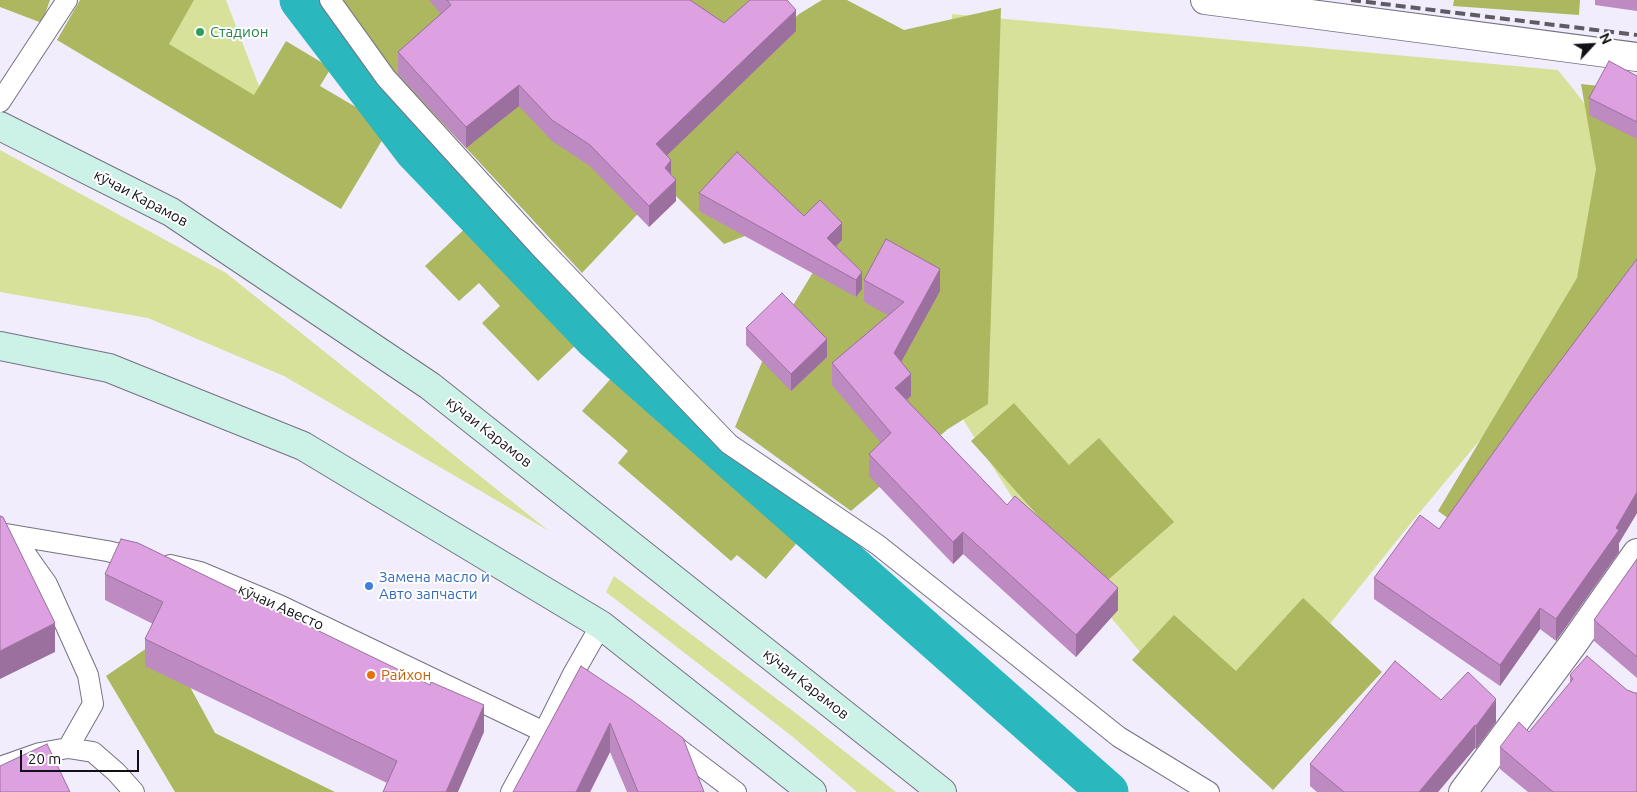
<!DOCTYPE html>
<html>
<head>
<meta charset="utf-8">
<style>
	body { margin:0 }
	#map { position:relative; width:1637px; height:792px; overflow:hidden; background:#f1edfd; font-family:Ubuntu,sans-serif }
	canvas { display:block }
	.north { position:absolute; left:1567px; top:20px; width:50px; height:50px; -webkit-text-stroke:4px #fff; paint-order:stroke; rotate:65deg; font-size:14px; font-weight:700; line-height:20px; text-align:center; color:#121017 }
	.north::after { content:''; display:block; margin:auto; width:18px; height:22px; background:#121017; clip-path:polygon(50% 0,100% 100%,50% 72%,0 100%) }
	.scale { position:absolute; left:20px; top:750px; width:119px; height:22px; box-sizing:border-box; border:2px solid #121017; border-top:0; padding-left:6px; font-size:15px; line-height:18px; white-space:nowrap; color:#121017; -webkit-text-stroke:4px #fff; paint-order:stroke }
</style>
</head>
<body>
<div id="map">
<canvas width="1637" height="792"></canvas>
<div class="north">N</div>
<div class="scale">20 m</div>
</div>
<script>
const c = document.querySelector('canvas').getContext('2d');
c.lineJoin = 'round';
function fillPath(path, color) {
  c.fillStyle = color;
  c.fill(path, 'evenodd');
}
function toPath(rows) {
  const path = new Path2D();
  for (const r of rows) {
    path.moveTo(r[0], r[1]);
    for (let i = 2; i < r.length; i += 2) path.lineTo(r[i], r[i + 1]);
  }
  return path;
}
function strokePath(path, color, width, dash) {
  c.strokeStyle = color;
  c.lineWidth = width;
  c.lineCap = dash ? 'butt' : 'round';
  c.setLineDash(dash || []);
  c.stroke(path);
}
function write(font, color, halo, rows, align = 'center') {
  c.font = font + ' Ubuntu,sans-serif';
  c.lineWidth = 4;
  c.setLineDash([]);
  c.textBaseline = 'middle';
  c.strokeStyle = halo;
  c.fillStyle = color;
  for (const [text, x, y, turn = 0] of rows) {
    c.save();
    c.translate(x, y);
    c.rotate((+turn || 0) * Math.PI / 180);
    c.textAlign = isNaN(turn) ? turn : align;
    if (halo) c.strokeText(text, 0, 0);
    c.fillText(text, 0, 0);
    c.restore();
  }
}
const green = toPath([
	[147,0,226,0,262,94,193,120],
	[952,14,1558,70,1637,169,1637,251,1411,523,1272,696,1141,653,1020,510,964,421,951,228],
	[0,150,226,273,549,531,284,376,148,318,0,292],
	[614,576,806,721,896,792,857,792,793,737,606,592]
]);
const forest = toPath([
	[0,0,50,0,42,23,0,7],
	[80,0,194,0,169,44,254,95,286,41,331,68,320,86,390,127,341,209,57,40],
	[339,0,777,0,620,160,650,201,582,273,469,151,388,67],
	[822,0,847,0,904,30,1001,8,988,404,948,429,851,511,735,427,769,345,818,264,774,225,724,244,643,163,799,14],
	[1454,0,1580,0,1579,15,1453,6],
	[1581,84,1637,90,1637,495,1556,596,1438,511,1577,278,1596,169],
	[471,223,582,339,538,381,482,323,500,306,479,283,459,301,425,266],
	[614,375,801,538,766,579,737,555,731,561,618,463,628,451,582,411],
	[1014,403,1069,465,1099,438,1174,522,1101,586,971,441],
	[1303,598,1382,672,1273,790,1132,660,1174,615,1236,671],
	[163,637,215,733,335,792,175,792,106,676]
]);
const canal = toPath([
	[300,0,415,151,596,340,1108,792]
]);
const lane = toPath([
	[330,0,386,78,539,246,729,444,878,545,1119,737,1209,792],
	[0,102,67,0],
	[0,533,107,551,142,559],
	[13,536,47,584,88,675,93,704,68,748],
	[170,565,200,572,281,606,544,732],
	[671,743,736,792],
	[0,767,40,753,68,748,93,752,116,772,134,792],
	[511,792,544,732,573,674,601,625]
]);
const street = toPath([
	[1205,0,1637,57],
	[1463,792,1573,644,1637,553]
]);
const secondary = toPath([
	[0,126,171,212,430,386,942,792],
	[0,346,109,368,303,446,601,625,812,792]
]);
const rail = toPath([
	[1351,0,1637,35]
]);
const wall = toPath([
	[429,0,690,0,724,23,796,31,667,155,676,201,649,227,590,166,552,141,519,106,466,148,398,74,398,52,441,14],
	[1595,0,1637,0,1637,11,1595,5],
	[1637,76,1637,139,1589,115,1589,98],
	[699,193,804,216,842,240,836,246,862,289,856,297,699,211],
	[1637,259,1637,513,1619,543,1619,552,1556,641,1540,629,1500,686,1374,599,1374,578,1439,529],
	[864,280,940,291,901,362,911,396,907,400,1007,505,1118,610,1076,657,963,554,953,564,869,476,869,454,881,443,832,385,832,363,888,315,864,302],
	[746,328,827,357,791,391,746,345],
	[1637,559,1637,678,1594,641,1594,620],
	[105,574,484,732,387,783,145,666,145,639,153,624,105,600],
	[581,666,704,792,627,792,610,752,590,792,513,792],
	[1570,675,1627,690,1635,693,1637,792,1528,792,1500,769,1500,747,1529,732,1570,683],
	[1441,700,1496,722,1476,749,1475,748,1438,792,1317,792,1310,786,1310,764]
]);
const shadedWall = toPath([
	[796,10,796,31,656,166,656,144],
	[519,85,519,106,466,148,466,127],
	[671,160,671,181,665,168],
	[676,180,676,201,649,227,649,206],
	[842,223,842,240,827,255,827,238],
	[940,269,940,291,894,375,894,353],
	[862,272,862,289,856,297,856,280],
	[827,339,827,357,791,391,791,374],
	[911,374,911,396,895,410,895,388],
	[1637,492,1637,513,1619,543,1619,552,1556,641,1556,619,1616,528],
	[963,532,963,554,953,564,953,542],
	[1118,588,1118,610,1076,657,1076,635],
	[1540,608,1540,629,1500,686,1500,665],
	[55,623,55,652,0,679,0,651],
	[1496,699,1496,722,1476,749,1476,726],
	[484,705,484,732,458,792,446,792],
	[610,723,610,752,590,792,576,792],
	[1475,725,1475,748,1438,792,1419,792]
]);
const building = toPath([
	[447,0,690,0,724,23,750,0,787,0,796,10,656,144,671,160,665,168,676,180,649,206,590,145,552,120,519,85,466,127,398,52,451,5,447,0],
	[1609,61,1637,76,1637,122,1589,98,1609,61],
	[737,152,804,216,820,200,842,223,827,238,862,272,856,280,699,193,737,152],
	[886,239,940,269,894,353,911,374,895,388,1007,505,1015,496,1118,588,1076,635,963,532,953,542,869,454,891,433,832,363,904,302,864,280,886,239],
	[1637,259,1637,492,1616,528,1619,530,1556,619,1540,608,1500,665,1374,578,1420,515,1439,529,1533,397,1637,259],
	[782,293,827,339,791,374,746,328,782,293],
	[0,516,3,517,55,623,0,651,0,516],
	[121,539,138,543,430,685,431,682,484,705,446,792,383,792,397,761,145,639,163,602,105,574,121,539],
	[1637,559,1637,657,1594,620,1637,559],
	[1587,656,1627,690,1635,693,1637,693,1637,792,1553,792,1500,747,1519,722,1529,732,1573,679,1570,675,1587,656],
	[1395,661,1441,700,1468,672,1496,699,1476,726,1475,725,1419,792,1344,792,1310,764,1395,661],
	[581,666,632,700,683,738,704,792,638,792,610,723,576,792,513,792,581,666],
	[47,744,70,792,0,792,0,766,47,744]
]);
const markers = [
	[200,32,5,"#2e9e5b"],
	[369,586,5,"#3f7fe0"],
	[371,675,5,"#e8710a"]
];
const leisureNames = [
	["Стадион",210,32]
];
const streetNames = [
	["кӯчаи Карамов",141,198,28],
	["кӯчаи Карамов",489,432,38],
	["кӯчаи Авесто",281,607,24],
	["кӯчаи Карамов",806,684,38]
];
const shopNames = [
	["Замена масло и",379,577],
	["Авто запчасти",379,594]
];
const foodNames = [
	["Райхон",381,675]
];
fillPath(green, '#d7e199');
fillPath(forest, '#acb760');
strokePath(canal, '#2bb7be', 41);
strokePath(lane, '#757182', 22);
strokePath(street, '#757182', 30);
strokePath(secondary, '#757182', 30);
strokePath(lane, '#fff', 20);
strokePath(street, '#fff', 28);
strokePath(secondary, '#ccf2e8', 28);
strokePath(rail, '#5e5b65', 4, [10, 5]);
fillPath(wall, '#be8ac2');
fillPath(shadedWall, '#9b709e');
fillPath(building, '#dda0e1');
strokePath(building, '#9b709e', 1);
for (const [x, y, r, color] of markers) {
  const dot = new Path2D();
  dot.arc(x, y, r, 0, 2 * Math.PI);
  c.fillStyle = color;
  c.fill(dot);
  strokePath(dot, '#fff', 2);
}
write('15px', '#27864d', '#fff', leisureNames, 'left');
write('15px', '#121017', '#fff', streetNames);
write('15px', '#366cbe', '#fff', shopNames, 'left');
write('15px', '#c56008', '#fff', foodNames, 'left');
</script>
</body>
</html>
